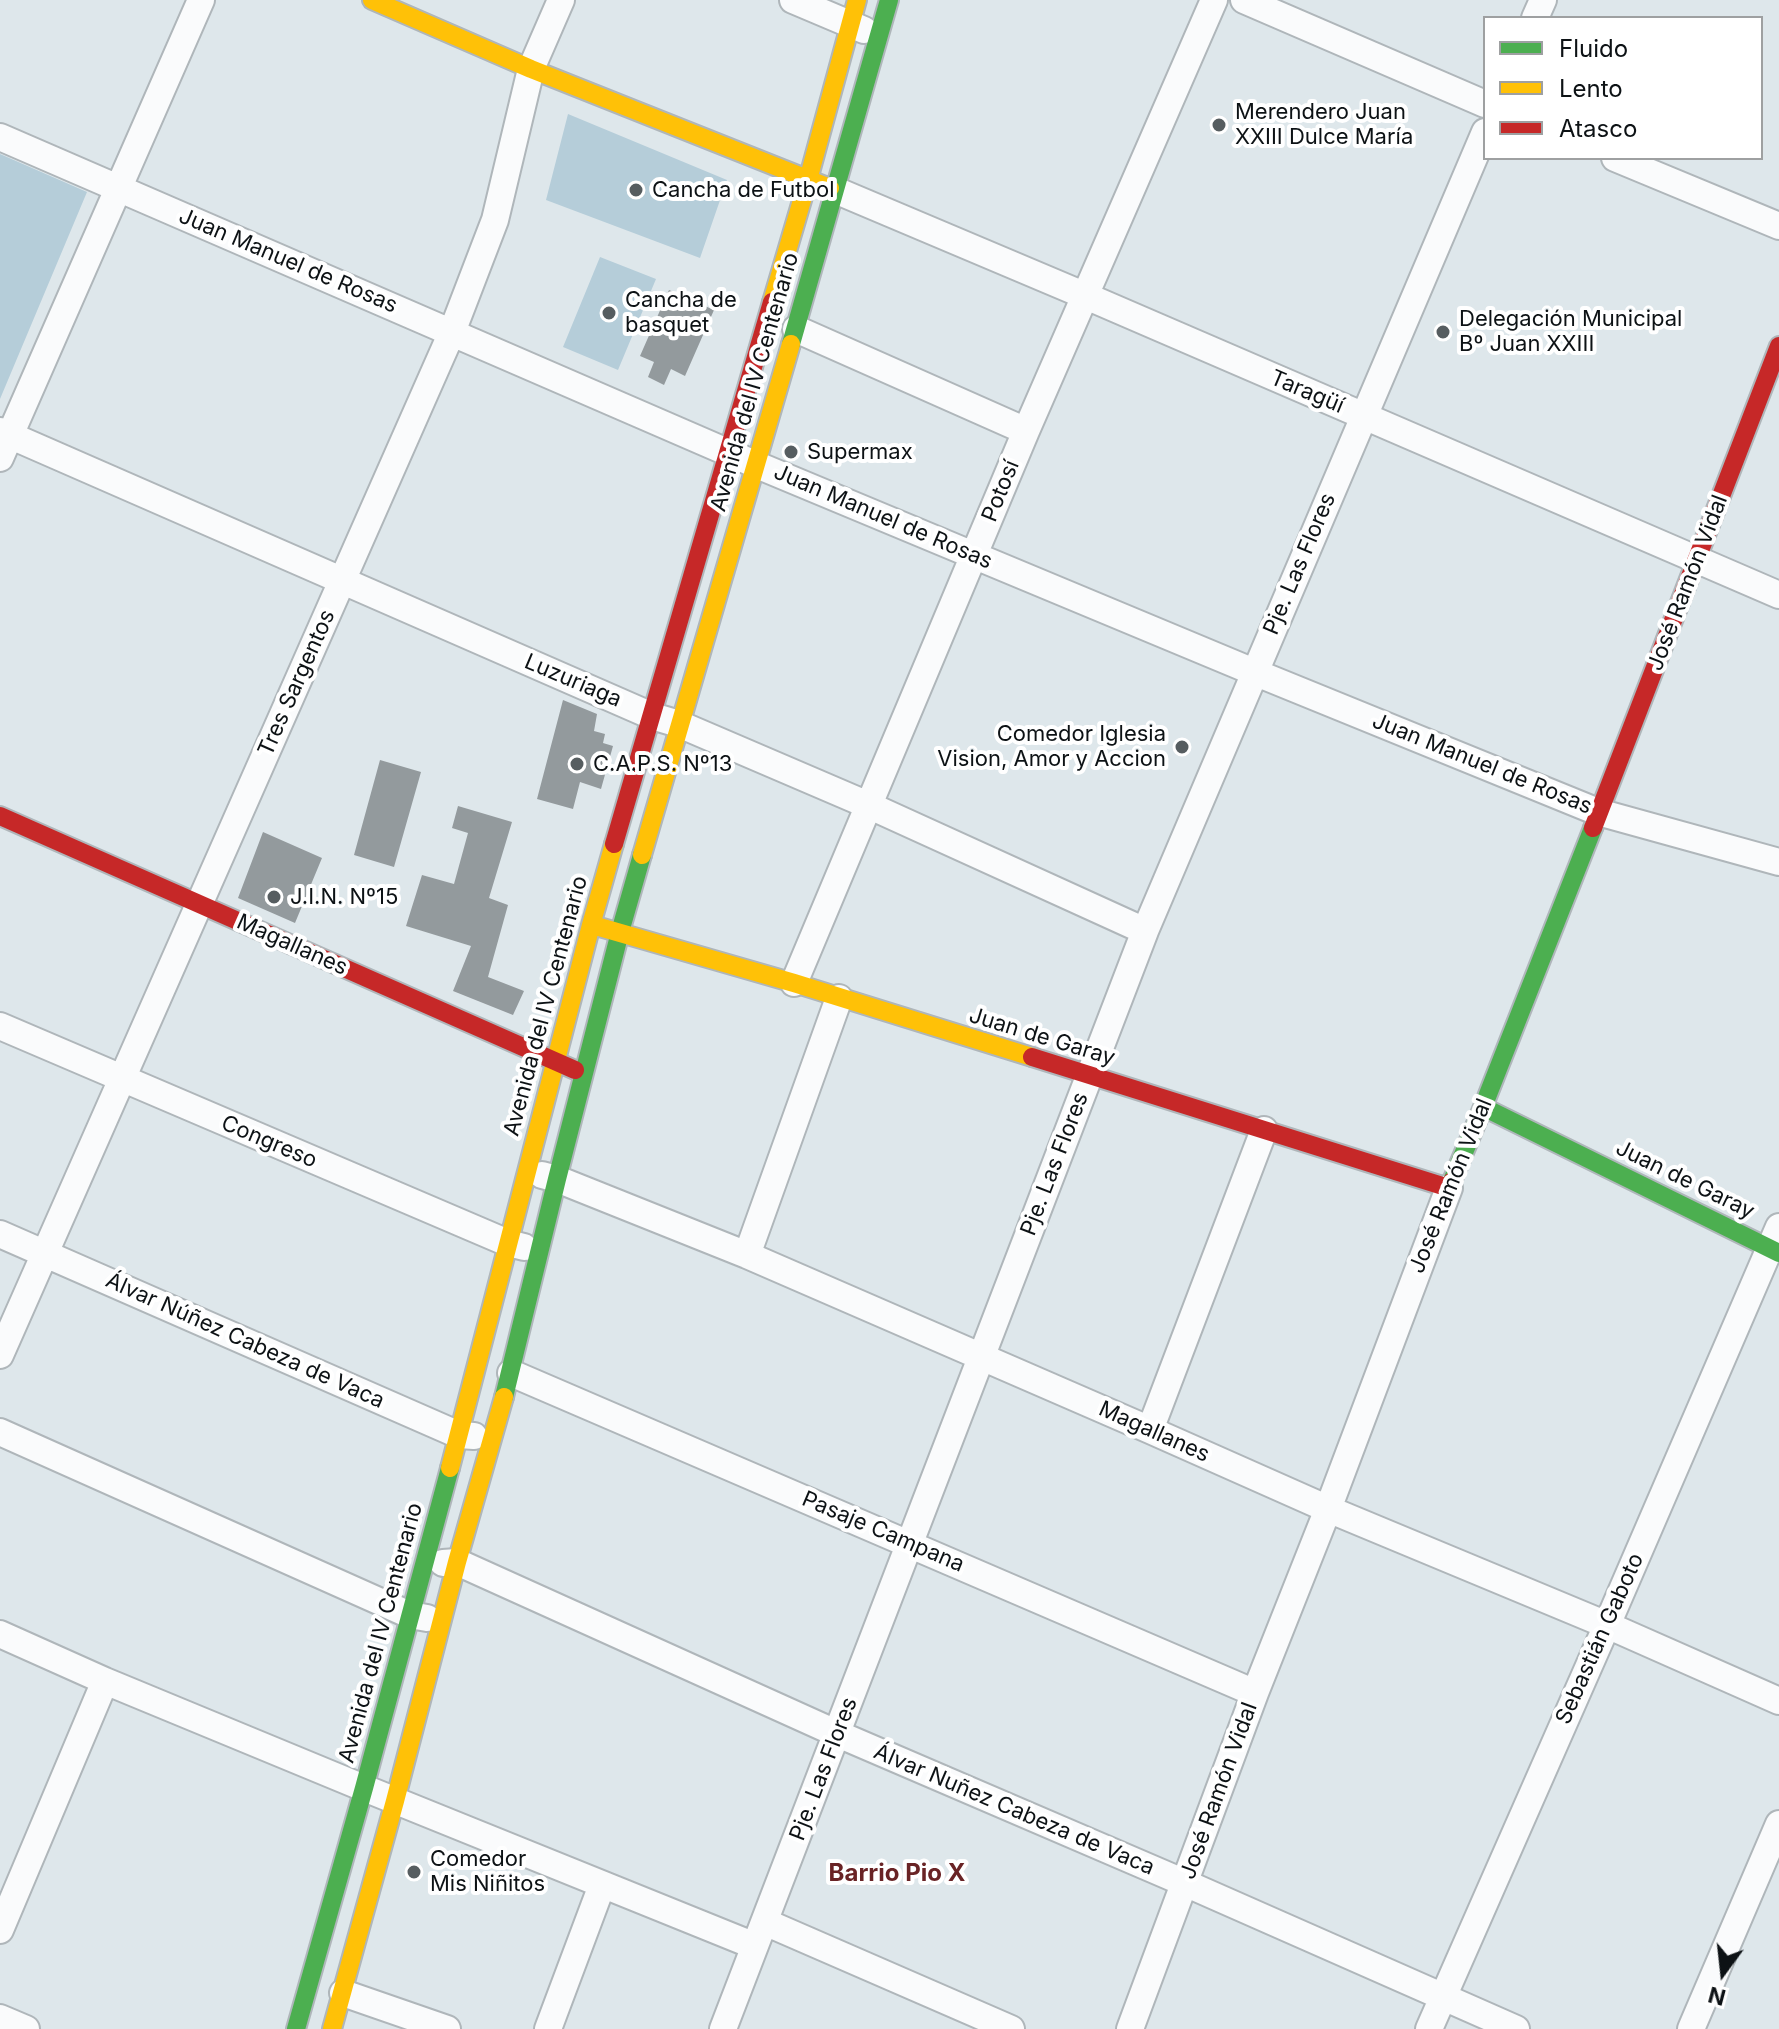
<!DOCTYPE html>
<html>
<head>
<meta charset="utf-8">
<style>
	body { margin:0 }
	#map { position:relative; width:1779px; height:2029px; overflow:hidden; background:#dee7eb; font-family:Inter,sans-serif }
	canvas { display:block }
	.legend { position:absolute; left:1483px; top:16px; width:280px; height:144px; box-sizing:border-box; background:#fff; border:2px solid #9ea0a1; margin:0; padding:10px 14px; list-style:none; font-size:24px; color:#0d1215 }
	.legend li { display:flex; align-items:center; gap:16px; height:40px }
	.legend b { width:40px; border:2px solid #9ea0a1 }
	.north { position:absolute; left:1683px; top:1933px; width:80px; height:80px; -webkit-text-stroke:6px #fff; paint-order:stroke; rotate:195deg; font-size:22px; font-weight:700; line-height:32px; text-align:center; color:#0d1215 }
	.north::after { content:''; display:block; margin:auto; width:28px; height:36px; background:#0d1215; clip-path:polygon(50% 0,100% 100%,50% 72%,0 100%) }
</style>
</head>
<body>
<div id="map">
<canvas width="1779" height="2029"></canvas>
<ul class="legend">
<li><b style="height:10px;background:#4caf50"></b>Fluido</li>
<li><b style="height:10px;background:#ffc107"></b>Lento</li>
<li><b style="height:10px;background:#c62828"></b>Atasco</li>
</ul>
<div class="north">N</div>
</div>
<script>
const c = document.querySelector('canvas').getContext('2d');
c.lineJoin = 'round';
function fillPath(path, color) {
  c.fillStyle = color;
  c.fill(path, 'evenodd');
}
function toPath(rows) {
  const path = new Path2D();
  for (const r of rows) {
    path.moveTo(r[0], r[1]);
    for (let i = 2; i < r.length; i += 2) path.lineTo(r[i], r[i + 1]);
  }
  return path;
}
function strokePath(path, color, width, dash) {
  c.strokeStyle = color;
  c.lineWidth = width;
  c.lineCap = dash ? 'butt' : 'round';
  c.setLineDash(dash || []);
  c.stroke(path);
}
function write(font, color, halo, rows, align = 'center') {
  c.font = font + ' Inter,sans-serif';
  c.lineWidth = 8;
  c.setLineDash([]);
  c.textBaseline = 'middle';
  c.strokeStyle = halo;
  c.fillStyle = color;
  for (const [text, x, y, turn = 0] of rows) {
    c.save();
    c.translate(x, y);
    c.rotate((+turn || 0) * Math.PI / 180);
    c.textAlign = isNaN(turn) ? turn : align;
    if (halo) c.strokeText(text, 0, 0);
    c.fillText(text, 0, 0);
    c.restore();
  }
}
const green = toPath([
	[568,114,727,180,700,258,546,200],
	[0,154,87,192,0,399],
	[600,257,656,279,618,370,563,347]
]);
const building = toPath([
	[669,290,714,310,685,376,671,369,664,385,648,377,654,362,640,356],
	[563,700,597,714,594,731,605,734,603,743,613,746,601,789,580,782,573,809,537,799],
	[380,760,421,772,394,867,354,855],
	[458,806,512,822,489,898,508,905,488,977,524,991,513,1015,453,991,471,946,406,926,422,875,454,884,468,833,452,828],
	[263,832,322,858,295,923,238,898]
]);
const street = toPath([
	[793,0,864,30],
	[1244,0,1485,104],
	[1535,18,1543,0],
	[0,137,757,465,1254,672,1598,812,1779,862],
	[1615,158,1779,226],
	[835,190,1086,296,1779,595],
	[796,329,1026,431],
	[0,431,652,716,679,724,868,805,1145,931],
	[0,458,201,0],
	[794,983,1026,431,1214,0],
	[0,1026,508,1243,524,1247],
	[542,1175,557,1179,747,1255,1150,1430,1328,1509,1607,1625,1779,1701],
	[0,1234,459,1435,474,1436],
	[747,1255,839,998],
	[0,1355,452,332,495,220,531,69,561,0],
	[511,1373,1255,1693],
	[1150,1430,1264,1130],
	[0,1432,410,1615,427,1618],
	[443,1563,457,1562,838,1734,1185,1883,1516,2029],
	[0,1634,105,1681,364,1788,755,1946],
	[765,1922,1011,2029],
	[0,1930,105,1681],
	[343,1993,447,2029],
	[0,2018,26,2029],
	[548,2029,602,1885],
	[723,2029,1145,931,1485,132],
	[1130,2029,1255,1693,1328,1509,1449,1188],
	[1429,2029,1607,1625,1779,1227],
	[1691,2029,1779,1824]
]);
const fast = toPath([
	[791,344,889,0],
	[1483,1107,1779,1253],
	[1452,1181,1483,1107,1593,828],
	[504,1397,557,1179,620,932,642,855],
	[296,2029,364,1788,450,1468]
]);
const slow = toPath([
	[372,0,531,69,830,188],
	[772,302,808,180,857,0],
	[642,855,791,344],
	[596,926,794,983,1032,1057],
	[450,1468,591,925,614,844],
	[332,2029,395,1801,457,1562,504,1397]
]);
const jam = toPath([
	[0,816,575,1070],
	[1593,828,1779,346],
	[614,844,772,302],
	[1032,1057,1449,1188,1452,1181]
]);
const markers = [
	[1219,125,8,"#565d60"],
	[636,190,8,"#565d60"],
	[609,313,8,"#565d60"],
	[1443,332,8,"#565d60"],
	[791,452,8,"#565d60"],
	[1182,747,8,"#565d60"],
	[577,764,8,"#565d60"],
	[274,897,8,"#565d60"],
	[414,1872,8,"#565d60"]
];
const poiNames = [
	["Merendero Juan",1235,112],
	["XXIII Dulce María",1235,137],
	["Cancha de Futbol",652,190],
	["Cancha de",625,300],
	["basquet",625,325],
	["Delegación Municipal",1459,319],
	["Bº Juan XXIII",1459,344],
	["Supermax",807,452],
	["Comedor Iglesia",1166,734,"right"],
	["Vision, Amor y Accion",1166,759,"right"],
	["C.A.P.S. Nº13",593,764],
	["J.I.N. Nº15",290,897],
	["Comedor",430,1859],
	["Mis Niñitos",430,1884]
];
const streetNames = [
	["Juan Manuel de Rosas",288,261,23],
	["Avenida del IV Centenario",755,382,-74],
	["Taragüí",1307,392,23],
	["Potosí",1001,491,-68],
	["Juan Manuel de Rosas",883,517,23],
	["Pje. Las Flores",1300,564,-67],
	["José Ramón Vidal",1688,583,-69],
	["Luzuriaga",573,681,23],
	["Tres Sargentos",297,683,-66],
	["Juan Manuel de Rosas",1482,764,22],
	["Magallanes",292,945,24],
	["Avenida del IV Centenario",546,1006,-75],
	["Juan de Garay",1042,1037,17],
	["Congreso",269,1142,23],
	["Pje. Las Flores",1055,1164,-69],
	["Juan de Garay",1685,1180,26],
	["José Ramón Vidal",1451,1186,-68],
	["Álvar Núñez Cabeza de Vaca",245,1341,24],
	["Magallanes",1154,1432,24],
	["Pasaje Campana",883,1532,23],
	["Avenida del IV Centenario",381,1633,-75],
	["Sebastián Gaboto",1600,1639,-66],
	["Pje. Las Flores",824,1769,-69],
	["José Ramón Vidal",1219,1791,-70],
	["Álvar Nuñez Cabeza de Vaca",1014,1810,23]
];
const neighbourhoodNames = [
	["Barrio Pio X",897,1874]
];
fillPath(green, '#b5cdd9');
fillPath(building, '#939a9d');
strokePath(street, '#afb6ba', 30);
strokePath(fast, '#afb6ba', 22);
strokePath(slow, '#afb6ba', 22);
strokePath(jam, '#afb6ba', 22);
strokePath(street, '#fafbfc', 26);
strokePath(fast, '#4caf50', 18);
strokePath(slow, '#ffc107', 18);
strokePath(jam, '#c62828', 18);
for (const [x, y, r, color] of markers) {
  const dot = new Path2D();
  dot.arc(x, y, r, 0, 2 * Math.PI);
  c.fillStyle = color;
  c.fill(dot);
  strokePath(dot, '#fff', 3);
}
write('22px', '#0d1215', '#fff', poiNames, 'left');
write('22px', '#0d1215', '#fff', streetNames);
write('bold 24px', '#692325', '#fff', neighbourhoodNames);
</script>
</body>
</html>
